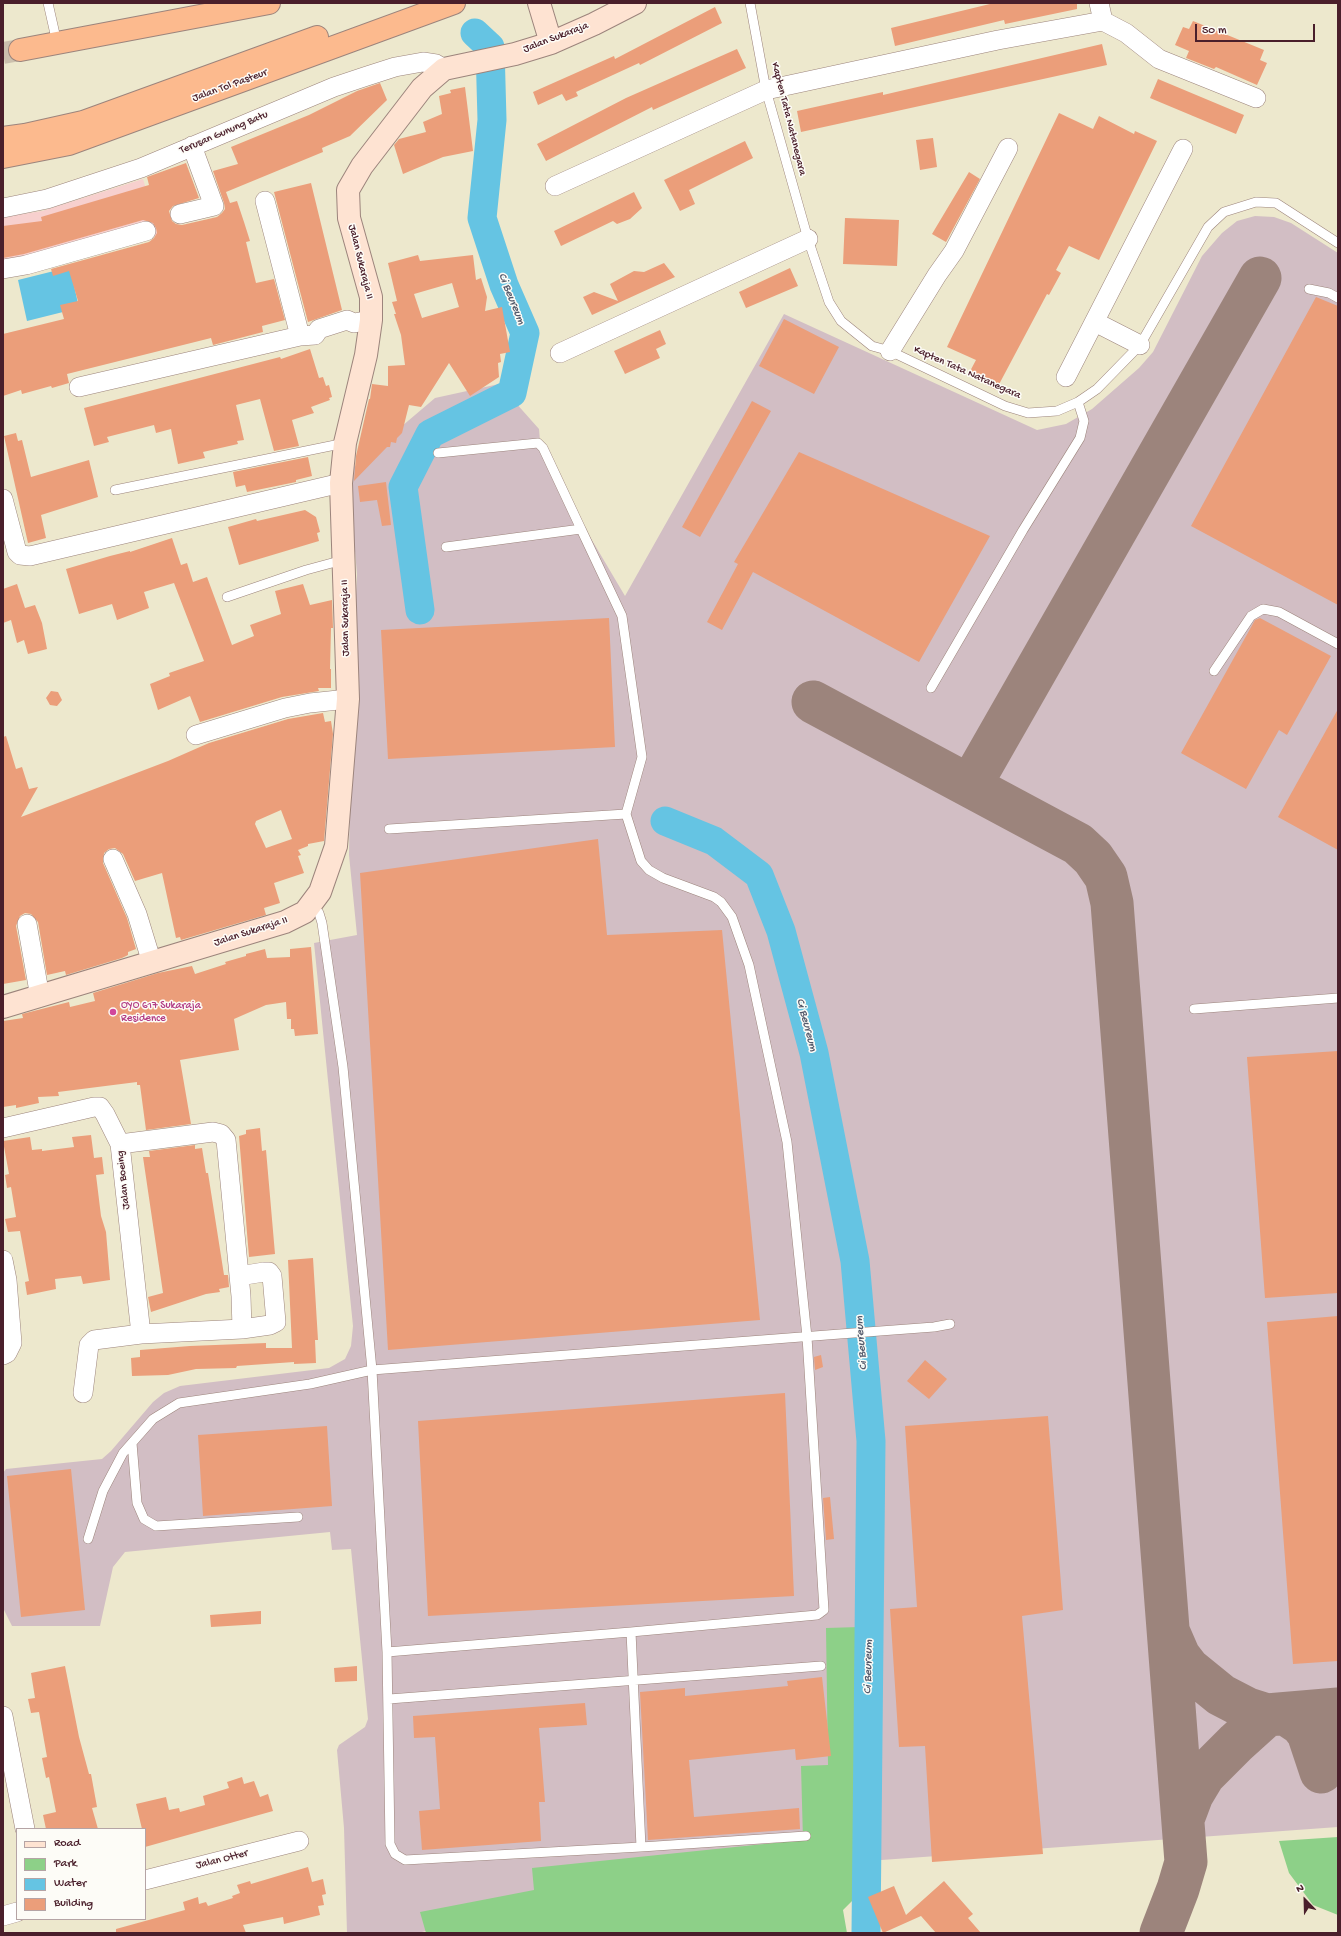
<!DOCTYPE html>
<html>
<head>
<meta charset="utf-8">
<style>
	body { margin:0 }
	#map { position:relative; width:1341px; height:1936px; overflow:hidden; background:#ede8cd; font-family:"Gochi Hand",sans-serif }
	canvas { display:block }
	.frame { position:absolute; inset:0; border:4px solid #4a1f2b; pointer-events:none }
	.legend { position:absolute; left:16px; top:1828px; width:130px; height:92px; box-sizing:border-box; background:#fdfcf7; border:1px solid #b5a4a5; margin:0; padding:5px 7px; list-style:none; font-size:12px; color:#4a1f2b }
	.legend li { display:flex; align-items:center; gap:8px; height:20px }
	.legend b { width:20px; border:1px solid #b5a4a5 }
	.north { position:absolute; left:1285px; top:1880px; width:40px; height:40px; -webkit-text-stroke:3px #fdfcf7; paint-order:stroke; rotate:337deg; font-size:11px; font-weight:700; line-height:16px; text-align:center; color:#4a1f2b }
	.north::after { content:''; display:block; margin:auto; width:14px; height:18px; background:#4a1f2b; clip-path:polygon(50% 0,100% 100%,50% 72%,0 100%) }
	.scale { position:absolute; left:1195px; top:24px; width:120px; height:18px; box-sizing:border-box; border:2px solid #4a1f2b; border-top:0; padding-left:5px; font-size:12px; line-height:14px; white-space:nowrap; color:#4a1f2b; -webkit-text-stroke:3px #fdfcf7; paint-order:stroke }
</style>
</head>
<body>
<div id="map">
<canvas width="1341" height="1936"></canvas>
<div class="frame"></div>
<ul class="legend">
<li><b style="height:5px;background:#fee3d2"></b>Road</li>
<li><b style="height:11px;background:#8dd088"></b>Park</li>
<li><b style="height:11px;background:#65c4e3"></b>Water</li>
<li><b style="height:11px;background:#eb9e7a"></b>Building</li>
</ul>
<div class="north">N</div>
<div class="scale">50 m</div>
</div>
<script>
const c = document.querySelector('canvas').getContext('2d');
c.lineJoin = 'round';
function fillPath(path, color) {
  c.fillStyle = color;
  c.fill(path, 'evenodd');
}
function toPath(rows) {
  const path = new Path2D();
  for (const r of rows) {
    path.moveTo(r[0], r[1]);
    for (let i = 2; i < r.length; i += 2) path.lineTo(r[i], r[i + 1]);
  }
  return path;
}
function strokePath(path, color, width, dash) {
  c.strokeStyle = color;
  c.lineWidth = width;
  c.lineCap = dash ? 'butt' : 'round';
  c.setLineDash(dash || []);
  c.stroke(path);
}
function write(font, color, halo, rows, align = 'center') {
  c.font = font + ' "Gochi Hand",sans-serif';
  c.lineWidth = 3;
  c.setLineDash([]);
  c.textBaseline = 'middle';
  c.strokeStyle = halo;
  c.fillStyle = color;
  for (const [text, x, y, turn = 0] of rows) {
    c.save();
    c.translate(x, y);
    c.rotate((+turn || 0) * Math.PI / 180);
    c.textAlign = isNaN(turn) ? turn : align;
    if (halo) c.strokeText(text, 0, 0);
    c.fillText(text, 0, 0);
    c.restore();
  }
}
const built = toPath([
	[143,179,160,235,3,275,3,217,42,211]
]);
const industrial = toPath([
	[1255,216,1274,217,1291,223,1338,253,1338,1827,840,1863,837,1826,418,1933,347,1933,344,1828,337,1750,339,1745,365,1727,368,1719,351,1549,332,1550,330,1532,125,1552,113,1567,100,1626,12,1626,3,1608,3,1473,6,1469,102,1459,111,1451,153,1402,164,1393,180,1386,329,1368,345,1359,351,1346,353,1326,314,943,357,935,349,855,352,684,357,574,348,472,435,398,499,384,539,429,541,454,625,596,784,314,1037,430,1066,424,1092,409,1139,368,1153,352,1202,256,1222,233,1237,221]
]);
const green = toPath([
	[860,1578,865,1578,872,1684,874,1733,868,1771,876,1807,871,1841,855,1898,843,1910,847,1933,426,1933,420,1912,534,1890,532,1868,803,1840,801,1766,828,1765,826,1628,860,1627],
	[1338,1837,1338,1915,1313,1905,1289,1873,1279,1841]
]);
const water = toPath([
	[70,267,79,308,27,321,18,280]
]);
const river = toPath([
	[420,610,403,487,430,434,512,393,525,333,504,285,482,218,492,120,490,47,475,33],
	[665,821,714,841,759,875,781,931,814,1053,855,1261,871,1441,866,1933]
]);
const taxiway = toPath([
	[813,702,1078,844,1093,858,1106,877,1112,903,1186,1862,1178,1889,1161,1933],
	[970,786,1260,278],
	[1169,1633,1179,1656,1189,1669,1221,1695,1248,1709,1267,1715,1338,1709],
	[1281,1714,1289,1716,1301,1724,1308,1733,1321,1772,1325,1751,1338,1730],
	[1183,1819,1192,1795,1204,1775,1236,1743,1267,1715]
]);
const building = toPath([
	[994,3,1077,3,1077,9,1005,24,1004,20,895,46,891,28],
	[715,7,722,23,640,65,639,63,576,92,578,96,566,101,562,94,538,105,533,92,614,56,615,59],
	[1193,21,1264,50,1260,60,1267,63,1257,85,1216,67,1214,69,1186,58,1189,51,1175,45,1183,27,1189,29],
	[1102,44,1107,65,801,132,797,111,883,92,883,95],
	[737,49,746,68,653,110,652,107,546,161,537,144,626,98],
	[1158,79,1244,115,1236,134,1150,98],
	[380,83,387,100,350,136,322,148,323,152,226,192,230,203,237,201,244,222,250,241,246,242,256,283,274,279,285,320,262,326,263,332,213,345,211,338,67,374,69,383,52,388,51,386,22,394,21,390,3,396,3,334,64,319,60,305,78,301,69,271,53,276,51,269,149,242,154,238,157,233,156,228,153,223,143,220,24,254,3,258,3,226,42,221,41,217,149,185,147,177,186,163,199,198,173,206,169,211,172,221,176,224,182,225,217,217,222,213,225,209,224,203,213,171,238,164,231,147,309,115,357,91],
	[465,87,473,151,443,157,403,174,394,145,399,139,426,132,423,122,442,114,439,96,451,93,450,90],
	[1059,113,1093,129,1099,116,1134,134,1135,131,1157,141,1099,260,1069,246,1056,270,1061,273,1049,295,1047,294,996,390,968,375,976,360,947,347],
	[933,138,937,167,920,170,916,140],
	[745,141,753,158,689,190,695,204,680,211,664,180],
	[969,172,980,179,946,242,932,234],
	[311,183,342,310,308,322,274,192],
	[634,192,642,208,630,219,617,224,613,221,561,246,554,231],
	[845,218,899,220,897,266,843,264],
	[418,255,420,261,473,255,476,280,481,278,487,297,485,311,502,307,510,352,500,354,501,362,498,363,499,377,470,396,449,363,421,407,409,405,402,433,397,438,396,443,391,442,390,447,387,447,354,481,356,456,369,399,370,399,372,384,388,386,388,366,405,365,401,335,394,314,396,314,392,302,397,301,388,263],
	[452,283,459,307,422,318,414,294],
	[664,263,675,277,592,315,583,297,594,292,618,301,610,284,634,271,644,272],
	[790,268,798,286,746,308,739,292],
	[1316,297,1338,306,1338,605,1191,526],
	[784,319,839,347,814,394,759,366],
	[660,330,666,344,656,349,660,358,625,374,614,351],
	[310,349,319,378,323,377,326,386,329,385,332,397,329,398,330,400,311,407,314,413,292,420,299,446,274,451,260,399,236,405,244,440,237,441,238,444,203,452,205,458,178,464,171,429,156,433,154,425,107,437,109,442,94,446,84,408,280,357,281,359],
	[752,401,771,411,700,537,682,527],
	[16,433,18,441,22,440,31,477,89,460,98,497,41,515,46,538,28,543,4,436],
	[799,452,990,536,919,662,753,572,722,630,707,622,738,564,734,562],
	[308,457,312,476,296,480,296,482,247,492,245,485,236,487,233,472],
	[386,482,391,525,382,526,377,500,360,502,358,486],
	[305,510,316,517,320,532,317,533,319,541,239,565,228,527,256,519,257,521],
	[172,538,181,565,187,563,193,582,207,577,232,645,254,636,250,625,281,614,275,591,303,584,310,605,332,600,333,628,331,628,330,669,331,669,331,688,318,688,319,691,282,697,200,722,190,696,158,710,150,684,170,676,169,673,204,661,174,583,144,592,149,608,117,620,112,604,79,614,66,569,110,556,130,551,130,552],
	[17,584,25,608,35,605,42,623,47,649,28,654,24,640,17,643,11,620,3,623,3,589],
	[609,618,615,747,388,759,381,630],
	[1260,618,1331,656,1287,735,1279,730,1246,789,1181,753,1250,629,1255,620],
	[51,691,58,692,62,700,57,706,50,705,46,698],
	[1338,709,1338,850,1278,817],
	[323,713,325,722,331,721,333,734,324,841,308,844,308,846,298,850,301,855,298,856,304,873,274,883,280,903,264,908,266,915,181,940,180,937,176,938,162,873,135,881,123,854,115,848,109,849,104,853,103,863,127,918,136,949,128,952,128,955,122,958,66,975,65,971,47,975,38,922,31,914,25,913,20,916,16,926,26,980,3,984,3,737,6,736,16,769,22,767,29,789,38,787,21,817,168,761,209,743,288,719],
	[281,810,292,839,266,848,255,824,256,821],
	[598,839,607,935,722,930,760,1320,388,1350,360,873],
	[311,947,318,1034,295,1036,294,1029,291,1029,291,1019,287,1019,286,1002,266,1005,234,1019,239,1050,180,1060,191,1124,146,1130,140,1085,137,1085,137,1082,58,1092,59,1096,38,1097,39,1103,16,1108,16,1105,3,1107,3,1021,23,1018,22,1014,69,1002,70,1007,95,1001,93,993,158,973,192,966,195,974,226,964,225,962,246,956,246,954,265,949,267,958,290,957,290,949],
	[1338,1051,1338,1293,1265,1298,1247,1057],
	[260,1128,262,1151,266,1150,275,1254,249,1257,239,1136,246,1134,246,1130],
	[91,1135,94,1158,102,1157,104,1174,96,1175,101,1216,106,1232,110,1280,83,1284,81,1276,55,1279,56,1289,27,1295,25,1282,29,1281,20,1231,8,1232,5,1219,16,1217,11,1187,7,1188,5,1175,9,1174,3,1141,30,1137,32,1150,42,1149,42,1151,74,1147,72,1137],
	[195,1145,195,1149,202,1148,206,1173,208,1173,224,1275,228,1275,229,1287,219,1289,220,1292,206,1294,151,1312,148,1297,163,1293,143,1157,150,1157,149,1151],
	[313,1258,318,1340,315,1340,316,1363,294,1364,294,1362,237,1366,236,1368,196,1369,168,1375,132,1376,131,1358,140,1357,140,1350,190,1346,266,1343,266,1348,292,1348,288,1260],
	[1338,1316,1338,1661,1293,1664,1267,1322],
	[821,1355,823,1367,815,1370,814,1357],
	[925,1360,947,1379,929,1399,907,1381],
	[785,1393,794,1596,428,1616,418,1421],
	[1048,1416,1063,1610,1022,1616,1043,1854,932,1862,925,1746,899,1747,890,1609,917,1607,905,1426],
	[327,1426,332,1506,203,1516,198,1435],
	[71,1469,85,1610,21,1617,7,1476],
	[830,1497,834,1539,826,1540,823,1498],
	[261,1611,261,1624,211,1627,210,1615],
	[65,1666,79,1737,89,1774,91,1774,97,1807,92,1808,98,1829,46,1829,43,1815,56,1812,49,1777,46,1778,42,1758,47,1757,39,1712,31,1713,28,1699,35,1698,31,1673],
	[357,1666,357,1681,335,1682,334,1668],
	[822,1677,831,1756,796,1760,795,1749,689,1760,694,1817,799,1808,800,1829,648,1840,640,1692,685,1688,685,1696,788,1686,787,1681],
	[585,1703,587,1725,539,1728,545,1802,539,1802,541,1841,422,1850,419,1811,440,1809,435,1737,414,1738,413,1716],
	[242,1777,244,1784,254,1781,260,1797,268,1794,273,1811,145,1847,145,1829,142,1829,136,1804,166,1797,169,1810,179,1808,180,1812,205,1805,203,1796,229,1788,227,1782],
	[308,1867,312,1882,323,1879,326,1894,322,1895,324,1905,318,1906,320,1915,284,1924,283,1917,243,1925,246,1933,116,1933,116,1929,185,1910,183,1902,198,1897,199,1904,206,1902,208,1906,233,1898,232,1896,240,1893,237,1885,250,1881,251,1884],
	[944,1881,973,1914,968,1918,981,1933,936,1933,921,1916,883,1933,868,1897,894,1886,906,1915]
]);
const highwayTunnel = toPath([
	[3,53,20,50]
]);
const lane = toPath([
	[48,3,57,43],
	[750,3,766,90,808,239,829,302,841,321,872,346,890,351,1005,406,1028,413,1057,411,1078,402,1097,389,1140,345,1208,227,1224,212,1256,202,1276,203,1338,243],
	[1309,289,1329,293,1338,298],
	[438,453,538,443,543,448,581,529],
	[115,490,345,443],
	[446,547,581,529,622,616,642,757,626,814],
	[227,597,306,570,343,560],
	[1214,671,1251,616,1263,609,1279,612,1338,644],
	[931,688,1023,530,1080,438,1084,421,1078,402],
	[312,904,319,913,322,923,343,1067,372,1370,387,1652,631,1632,817,1615,820,1613,824,1610,807,1337,787,1142,749,965,732,917,721,902,714,897,663,878,649,870,641,861,626,814,389,829],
	[1194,1009,1338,998],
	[132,1443,137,1503,144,1519,156,1526,298,1517],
	[88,1539,103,1491,123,1453,153,1419,179,1403,310,1384,372,1370,840,1334,934,1327,950,1324],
	[387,1652,390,1844,395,1854,405,1860,641,1847,631,1632],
	[389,1699,821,1666],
	[641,1847,806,1836]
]);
const street = toPath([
	[1099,3,1103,21],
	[555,186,766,90,998,40,1103,21,1126,33,1159,59,1256,98],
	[265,201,300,336],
	[3,208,47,199,141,168,334,87,367,76,395,67,423,62,436,64,444,69],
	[180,214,214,206,192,146],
	[3,269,26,265,146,231],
	[1095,322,1140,345],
	[315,335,319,329,347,320,354,323,371,320],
	[890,351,937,275,954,251,1008,148],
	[560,353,808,239],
	[1066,377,1183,149],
	[79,387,300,336,315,335],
	[3,499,17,552,20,555,30,556,341,483],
	[196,735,285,708,310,703,348,699],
	[113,859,137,914,152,963],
	[27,924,40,997],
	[3,1128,94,1107,100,1107,105,1114,120,1144,141,1334],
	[120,1144,213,1132,221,1134,226,1140,241,1296,242,1329],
	[3,1260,7,1280,12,1343,7,1353,3,1355],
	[83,1393,89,1345,94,1340,141,1334,242,1329,270,1325,276,1322,272,1276,269,1272,264,1272,239,1276],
	[3,1716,25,1829],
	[145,1880,299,1841],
	[3,1916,17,1912]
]);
const secondary = toPath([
	[539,3,551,43],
	[3,1007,285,922,305,912,320,892,336,846,348,699,341,483,345,443,366,355,371,320,371,297,349,218,348,190,362,166,422,88,444,69,515,54,551,43,594,24,635,3]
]);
const highway = toPath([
	[20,50,269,3],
	[3,138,25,135,83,122,317,37],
	[3,157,69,144,454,3]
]);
const markers = [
	[113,1012,4,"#d1479c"]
];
const streetNames = [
	["Jalan Sukaraja",556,38,-21],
	["Jalan Tol Pasteur",230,86,-20],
	["Kapten Tata Natanegara",788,119,76],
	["Terusan Gunung Batu",224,133,-23],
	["Jalan Sukaraja II",360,262,76],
	["Kapten Tata Natanegara",967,373,24],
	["Jalan Sukaraja II",346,618,-91],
	["Jalan Sukaraja II",251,932,-18],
	["Jalan Boeing",124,1180,-96],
	["Jalan Otter",222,1860,-14]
];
const hotelNames = [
	["OYO 617 Sukaraja",121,1006],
	["Residence",121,1019]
];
const waterNames = [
	["Ci Beureum",511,299,68],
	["Ci Beureum",806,1025,75],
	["Ci Beureum",862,1343,-95],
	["Ci Beureum",869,1667,-89]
];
fillPath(built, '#f7d0ce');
fillPath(industrial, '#d2bec4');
fillPath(green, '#8dd088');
fillPath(water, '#65c4e3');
strokePath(river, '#65c4e3', 29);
strokePath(taxiway, '#9c847c', 43);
fillPath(building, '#eb9e7a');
strokePath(highwayTunnel, '#ccc0ad', 22, [22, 11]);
strokePath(lane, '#9c847c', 10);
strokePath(street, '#9c847c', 20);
strokePath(secondary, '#9c847c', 24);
strokePath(highway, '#9c847c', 24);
strokePath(lane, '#fff', 9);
strokePath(street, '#fff', 19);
strokePath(secondary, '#fee3d2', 22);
strokePath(highway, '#fcba8e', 22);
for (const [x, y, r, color] of markers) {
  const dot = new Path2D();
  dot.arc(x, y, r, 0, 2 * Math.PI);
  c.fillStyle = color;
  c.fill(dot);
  strokePath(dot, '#fdfcf7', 1.5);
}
write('11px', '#4a1f2b', '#fdfcf7', streetNames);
write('11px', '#b23c85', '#fdfcf7', hotelNames, 'left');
write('italic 12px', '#53596b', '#fdfcf7', waterNames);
</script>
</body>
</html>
